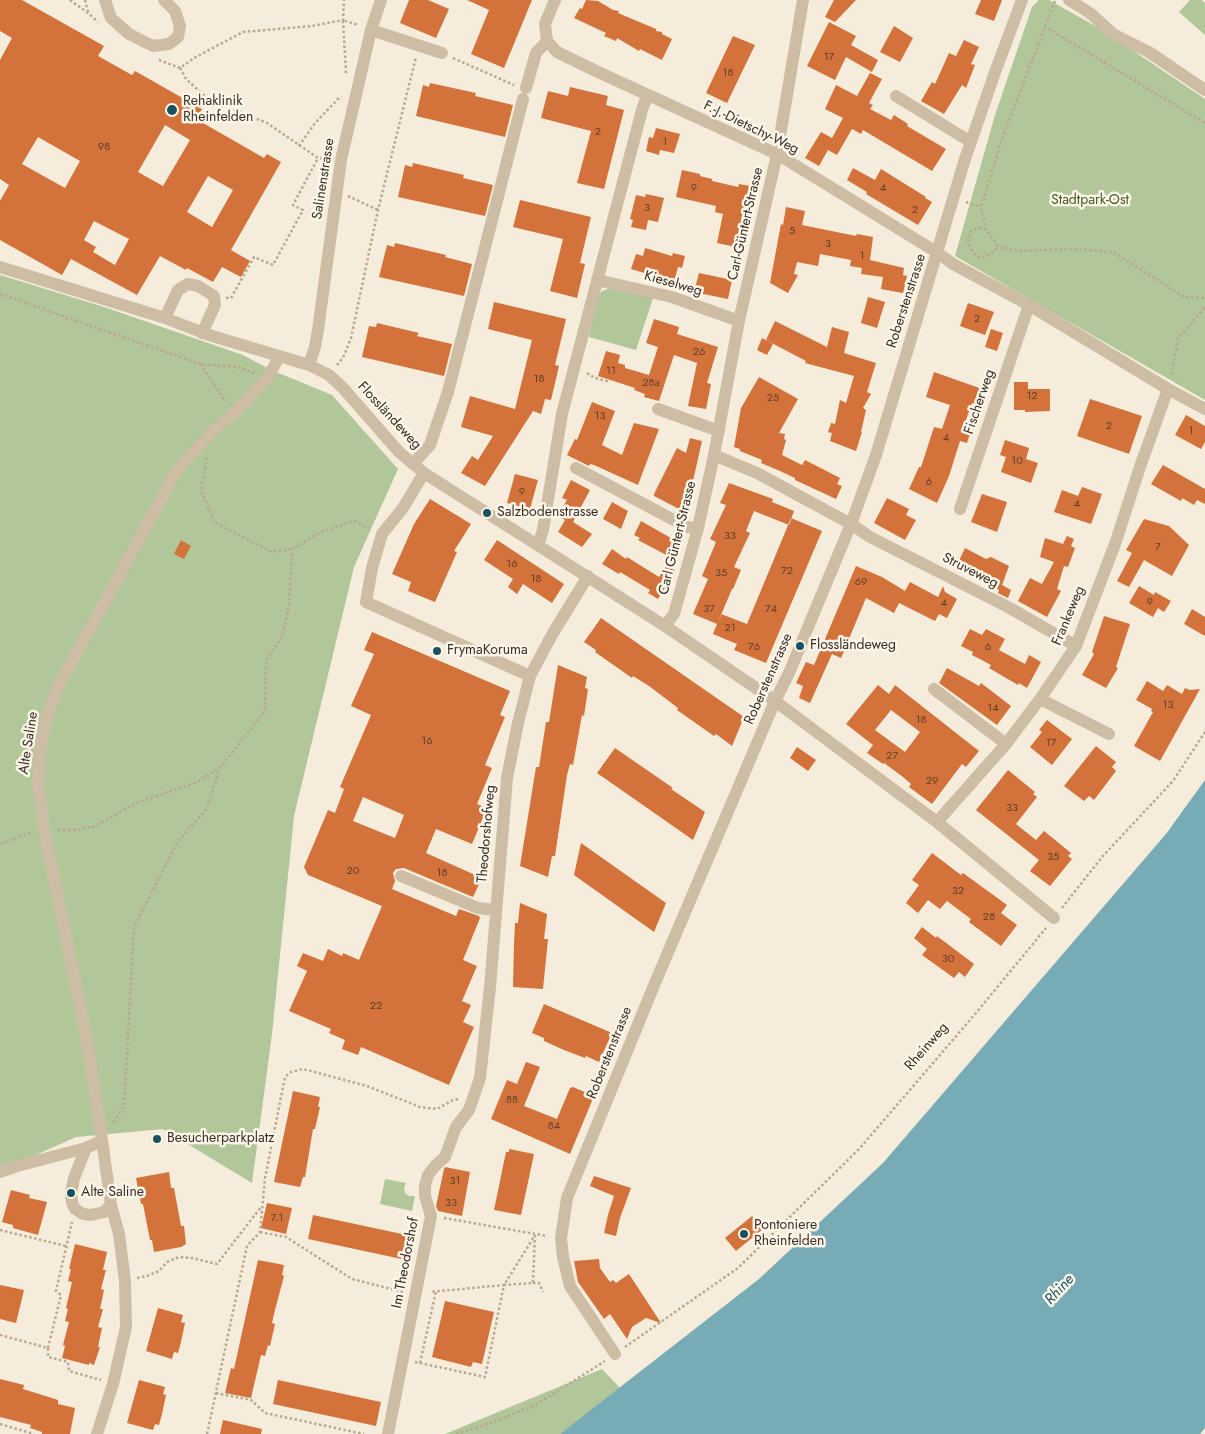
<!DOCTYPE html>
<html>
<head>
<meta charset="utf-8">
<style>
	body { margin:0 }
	canvas { display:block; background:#f5ecdb }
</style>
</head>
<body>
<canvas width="1205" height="1434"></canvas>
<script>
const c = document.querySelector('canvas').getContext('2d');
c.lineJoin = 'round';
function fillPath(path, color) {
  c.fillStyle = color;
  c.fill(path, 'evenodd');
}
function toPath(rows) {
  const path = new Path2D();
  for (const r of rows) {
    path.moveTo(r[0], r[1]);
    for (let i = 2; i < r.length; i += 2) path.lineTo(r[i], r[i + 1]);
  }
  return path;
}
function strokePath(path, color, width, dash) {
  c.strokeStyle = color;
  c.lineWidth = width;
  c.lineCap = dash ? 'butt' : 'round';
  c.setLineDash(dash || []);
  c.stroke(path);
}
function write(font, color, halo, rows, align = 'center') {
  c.font = font + ' Jost,sans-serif';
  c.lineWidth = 5;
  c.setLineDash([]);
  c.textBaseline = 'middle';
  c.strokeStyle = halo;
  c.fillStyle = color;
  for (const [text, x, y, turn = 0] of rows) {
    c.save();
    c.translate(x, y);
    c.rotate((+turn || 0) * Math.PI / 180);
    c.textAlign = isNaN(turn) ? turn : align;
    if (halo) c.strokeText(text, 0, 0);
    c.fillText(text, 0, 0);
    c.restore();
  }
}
const green = toPath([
	[1039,0,1049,0,1104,31,1205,99,1205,400,955,256,995,115,1032,7],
	[1190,0,1202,0,1205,3,1205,35,1179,12],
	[0,275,104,307,243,355,269,369,332,395,398,469,354,567,294,816,272,1034,252,1183,163,1129,76,1137,0,1171],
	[608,289,615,289,653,298,636,350,589,337,598,296,602,291],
	[385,1179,406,1183,404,1188,405,1193,409,1196,415,1196,412,1211,380,1204],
	[602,1369,620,1388,560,1434,445,1434]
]);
const water = toPath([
	[1205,780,1205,1428,1200,1434,560,1434,759,1279,883,1163,1166,834]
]);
const building = toPath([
	[0,0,22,0,104,46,98,56,132,75,135,71,202,109,196,119,264,158,267,154,281,162,231,250,250,261,241,277,222,267,213,282,187,268,186,270,160,256,137,295,71,259,62,275,0,240,0,201,9,185,0,179,0,60,12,38,0,31],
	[165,125,190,140,163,186,138,172],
	[38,137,80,161,65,188,22,164],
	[208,176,233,190,212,227,187,212],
	[94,221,129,239,115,265,93,252,96,247,84,240],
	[409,0,428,0,449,9,436,38,400,23],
	[467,0,532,0,504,68,471,54,489,10],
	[586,0,598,1,613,10,619,11,618,13,656,29,656,31,662,32,662,34,672,39,662,60,640,49,639,51,617,38,616,41,604,36,606,33,574,18,580,8,582,9],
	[834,0,856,0,835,22,825,17],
	[981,0,1002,0,994,21,975,14],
	[829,22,856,36,851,45,878,60,872,72,846,57,835,80,807,66],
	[894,26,913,38,900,62,880,52],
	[733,36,755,45,727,103,706,93],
	[964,40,979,47,971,64,975,65,966,88,962,85,944,114,921,101,932,82,935,84,949,53,956,56],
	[870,73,882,79,869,103,873,105,870,109,891,120,894,115,908,124,907,126,946,149,932,171,863,130,861,134,852,129,837,155,828,150,819,166,805,158,821,132,832,138,843,118,825,109,836,85,857,96],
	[430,83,476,93,475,96,513,105,505,137,416,116,423,85,429,87],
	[570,87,608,96,606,105,624,110,604,189,577,183,591,131,541,118,548,91,568,96],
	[656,128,680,134,674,153,660,150,659,155,646,151,649,137,653,138],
	[413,163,464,175,463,178,493,185,485,216,398,197,405,165,412,167],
	[853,168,875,180,881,169,926,197,925,198,932,202,918,225,866,194,867,192,847,180],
	[682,170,700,174,700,176,712,179,712,181,738,187,739,184,750,186,745,211,743,210,736,247,717,243,723,214,715,212,716,206,676,197],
	[646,194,664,198,658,222,648,220,646,230,631,227,633,220,630,219,636,195,645,197],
	[520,200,591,217,580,263,585,264,577,298,550,291,563,239,513,227],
	[786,207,805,211,802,225,856,236,857,234,873,237,870,260,904,268,903,275,907,276,903,293,881,289,883,277,861,274,862,268,850,266,851,260,820,254,818,266,797,262,794,274,798,275,788,293,770,283,781,224,783,225],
	[395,243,446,255,445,257,472,264,464,296,379,277,387,245,394,247],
	[645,248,672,256,673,253,685,256,682,268,678,267,674,282,631,269,636,254,643,256],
	[699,273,732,280,728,299,694,292],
	[868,297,885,302,877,328,861,323],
	[494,302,566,319,555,365,559,366,551,400,545,399,541,414,533,411,485,486,461,473,472,456,478,460,493,436,461,427,470,396,515,409,532,340,488,329],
	[968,303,994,312,985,335,960,326],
	[654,319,679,327,677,334,718,347,707,383,711,384,706,409,688,406,697,363,674,355,659,401,644,397,645,394,634,390,635,388,598,376,606,351,620,355,618,363,625,365,625,368,649,375,658,347,646,343],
	[775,321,827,347,832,327,849,332,844,353,876,363,867,392,871,394,863,408,866,410,861,432,862,432,856,451,830,441,832,433,828,432,831,423,835,424,840,400,846,403,854,376,805,363,806,361,766,340],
	[377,323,419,333,417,336,452,344,444,376,362,357,369,326,376,327],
	[991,329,1003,333,997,351,985,347],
	[762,338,773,344,767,355,757,350],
	[934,372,985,390,980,405,972,403,963,428,971,430,967,443,960,441,949,476,937,503,909,489,919,467,921,467,934,427,942,429,950,405,926,397],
	[759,377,798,399,779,433,785,434,784,439,786,440,782,455,802,465,805,460,840,478,837,484,842,486,836,499,795,480,795,478,780,471,761,463,762,460,740,451,740,449,734,447,741,408],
	[1014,382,1028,382,1028,389,1050,389,1050,411,1025,412,1025,410,1014,410],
	[1090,399,1142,416,1129,454,1077,436],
	[592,402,615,411,602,445,622,455,634,423,659,429,638,485,594,465,590,464,589,466,567,455,575,439,577,440],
	[1186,415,1205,426,1205,442,1201,449,1175,435],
	[690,438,702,441,691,490,681,510,654,496,654,494,677,448,686,453],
	[1005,440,1029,448,1026,459,1038,463,1031,483,1001,472,1006,457,1000,455],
	[1163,465,1205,489,1205,504,1197,500,1194,505,1182,498,1181,501,1151,484],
	[515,474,538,480,530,509,507,503],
	[571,480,590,490,573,522,592,534,582,547,558,532,565,520,558,515,567,500,562,498],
	[729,483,773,499,772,502,794,511,789,525,754,511,746,531,750,533,734,567,741,570,733,589,732,589,718,622,721,614,747,624,791,518,822,531,766,663,734,650,737,644,713,634,717,624,693,614,708,579,702,576,716,542,710,539,726,505,720,503],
	[1082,487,1102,494,1091,524,1054,512,1062,490,1078,496],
	[982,494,1007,502,997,532,971,522],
	[887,498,909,509,906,515,916,520,905,540,874,523],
	[430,499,471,524,454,551,457,552,435,602,408,591,411,582,392,574,414,524],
	[612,502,628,511,621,529,603,519],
	[1144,519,1169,526,1189,545,1172,576,1144,560,1129,587,1117,581,1132,553,1126,550],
	[641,521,678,542,670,557,638,540,640,538,634,535],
	[1067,536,1074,539,1071,546,1075,548,1068,567,1064,566,1057,589,1061,591,1047,617,1018,601,1030,578,1042,584,1054,562,1040,557,1045,538,1063,544],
	[181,540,191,546,184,559,174,554],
	[497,540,564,584,552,603,523,584,517,594,508,587,513,579,484,560],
	[965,548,986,559,991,557,1009,566,1002,585,1011,590,1008,598,998,593,999,590,956,567],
	[612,549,626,559,627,557,659,577,667,565,675,571,658,599,648,593,650,590,620,572,619,574,602,564],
	[856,566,882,577,905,591,910,582,938,597,943,586,945,592,957,599,947,618,939,614,935,621,899,603,894,613,866,598,841,658,832,654,810,703,799,698,803,686,796,683,806,662,814,665],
	[1139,586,1154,595,1155,592,1171,601,1164,612,1158,608,1153,617,1129,603],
	[1192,609,1205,617,1205,636,1184,624],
	[1104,616,1130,624,1116,667,1118,668,1106,688,1082,675,1094,654,1092,652],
	[601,618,744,717,732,746,716,734,714,736,677,710,678,708,649,686,633,676,632,678,595,652,596,650,584,642],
	[970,629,982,635,986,629,1005,639,999,650,1025,664,1029,655,1041,662,1027,688,1019,683,1018,685,989,668,991,665,972,655,973,652,961,646],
	[372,632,510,691,500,715,505,717,485,765,492,768,477,804,487,808,472,844,436,829,426,853,482,878,473,897,404,868,396,869,393,873,395,881,392,889,456,916,459,909,479,916,480,918,463,960,477,966,462,1001,471,1005,463,1022,474,1027,449,1085,361,1047,358,1055,342,1049,345,1040,329,1033,331,1029,289,1011,307,971,297,966,303,953,323,961,328,949,342,956,343,953,359,960,382,906,308,875,304,867,328,810,335,813,344,789,340,787,371,715,351,706,374,654,364,650],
	[363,797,404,815,395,838,353,821],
	[558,665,587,677,585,688,588,689,584,716,582,715,573,765,570,764,567,775,555,856,552,856,548,877,520,866,536,767,539,767,546,722,549,722],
	[947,668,979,686,981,683,1011,706,997,725,939,683],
	[1147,681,1163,691,1167,685,1182,694,1185,688,1190,690,1200,689,1160,761,1134,746,1153,712,1151,711,1152,709,1136,700],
	[878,685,889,694,895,685,979,751,966,767,962,764,932,804,909,787,911,784,903,777,884,763,883,764,867,753,873,745,846,724],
	[891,710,920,732,905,752,875,730],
	[1047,720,1072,739,1052,765,1030,747,1042,732,1039,730],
	[1096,746,1116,762,1112,767,1116,771,1094,800,1089,796,1084,801,1064,786],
	[797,747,816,760,808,771,790,758],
	[615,748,673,788,671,789,705,812,693,840,597,773],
	[1008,770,1035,792,1033,794,1037,797,1016,824,1036,840,1044,831,1071,853,1068,856,1072,859,1050,886,1030,871,1039,860,976,810],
	[581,843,666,903,654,932,574,875],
	[932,853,961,875,963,873,1007,905,1001,913,1017,925,1001,946,969,922,971,919,947,901,940,909,928,900,918,913,906,903,919,885,912,880],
	[520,903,547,914,544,939,548,939,543,989,513,987,514,944,515,923,518,923],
	[922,927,936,938,937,936,974,964,965,977,959,972,954,978,922,955,927,949,914,938],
	[544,1004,612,1033,599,1062,586,1056,585,1058,564,1050,544,1041,544,1038,532,1033],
	[526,1062,540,1067,524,1106,557,1119,570,1088,573,1087,594,1096,570,1154,491,1119,507,1080,517,1084],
	[293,1091,320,1097,318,1107,320,1107,315,1129,313,1129,305,1177,303,1177,300,1187,274,1182],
	[509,1149,534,1154,521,1215,494,1210,506,1152,509,1152],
	[445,1167,470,1172,462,1216,438,1211,436,1206,444,1169],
	[169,1172,171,1188,174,1188,181,1226,184,1226,186,1244,181,1247,154,1252,152,1240,150,1240,143,1204,141,1204,136,1178],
	[594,1176,631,1188,620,1218,616,1236,604,1233,608,1215,614,1196,590,1186],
	[11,1190,30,1195,29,1198,47,1202,38,1235,13,1228,13,1225,2,1222],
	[267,1203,292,1208,286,1234,261,1228],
	[313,1215,416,1237,411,1261,308,1239],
	[752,1216,763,1229,736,1251,725,1238],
	[75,1244,107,1252,103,1270,106,1270,101,1289,104,1290,100,1309,103,1309,98,1327,102,1328,98,1347,100,1347,94,1365,89,1363,89,1365,62,1358,65,1346,63,1345,69,1322,65,1321,68,1309,66,1308,72,1282,68,1281,71,1269,69,1269],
	[599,1259,600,1268,610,1282,613,1280,616,1283,629,1274,661,1323,646,1318,632,1327,627,1339,610,1314,604,1319,578,1282,574,1261],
	[258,1260,284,1265,282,1275,284,1276,275,1310,272,1323,275,1324,270,1346,268,1345,265,1356,261,1355,251,1398,225,1393,231,1368,234,1369],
	[0,1285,24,1290,16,1323,0,1319],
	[445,1301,494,1312,482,1364,473,1362,471,1367,432,1357],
	[158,1308,183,1315,181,1322,185,1323,181,1342,178,1353,174,1352,172,1359,146,1351],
	[0,1379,24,1385,23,1389,58,1400,58,1404,75,1408,70,1434,42,1434,42,1432,30,1428,31,1425,0,1417],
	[139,1380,165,1387,163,1394,166,1395,162,1414,159,1425,155,1424,153,1430,127,1423],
	[278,1380,381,1402,376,1426,273,1404],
	[223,1420,262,1429,261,1434,220,1434]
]);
const path = toPath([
	[70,0,88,13,98,22],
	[85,0,88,12],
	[1055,1,1003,136,981,207,986,229,998,247,1019,251,1074,249,1113,252,1184,297,1205,298],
	[1044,26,1205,123],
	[453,58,514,85],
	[159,60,180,68,194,58,243,32,312,26,343,20,344,0],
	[180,68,186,79,208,99,267,123,318,158,328,159],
	[346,73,343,20,358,25],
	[299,146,315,123,341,96],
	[348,196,378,210],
	[966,202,981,207],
	[986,229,978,228,971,231,968,241,973,253,981,258,991,254,998,247],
	[0,294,200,364,239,367,255,374],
	[226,298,231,298,254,257,273,265,303,210,293,205,318,158],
	[200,364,226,402],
	[337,365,343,358,351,338,378,210,416,57],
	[587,373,595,378,607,381,607,379],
	[1171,375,1178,339,1205,307],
	[207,457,201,489,214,522,272,552,292,549],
	[58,830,76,830,96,826,134,804,197,782,218,769],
	[0,844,33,832],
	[1062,908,1102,857,1173,781,1205,732],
	[114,1122,124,1106,134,927,178,841,206,810,220,768,265,711,266,660,281,639,289,607,292,549,321,532,354,521,369,528],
	[444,1218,547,1236],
	[0,1230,66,1246],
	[260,1232,286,1237,352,1279,403,1292],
	[535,1235,533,1283,504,1285,535,1235],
	[137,1278,147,1276,159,1271,167,1262,179,1257,192,1258,217,1264,261,1207],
	[533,1283,539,1283,543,1292],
	[0,1335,48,1348,48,1357,68,1362,69,1371,101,1380],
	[625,1347,738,1268,860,1148,976,1013,1046,928],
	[48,1348,61,1295,56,1291,72,1222],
	[415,1362,485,1377,504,1285,430,1292],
	[420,1363,436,1291],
	[216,1393,251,1400,265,1413,364,1434],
	[0,1424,34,1434],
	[207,1434,247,1246,260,1232,265,1178,285,1077,291,1072,303,1069,367,1086,420,1107,437,1109,453,1100,459,1099],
	[456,1434,487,1424,534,1406,605,1361]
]);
const minor = toPath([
	[105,0,111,18,129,34,153,46,169,44,178,37,180,26,175,11,164,0],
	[1069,0,1090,13,1113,34,1149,52,1205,90],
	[371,30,442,53],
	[547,41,557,52,598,72,777,154,938,253,953,264,1029,305,1168,389,1205,409],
	[547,41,545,24,555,0],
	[526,88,536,53,547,41],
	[896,96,971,142],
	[0,267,165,318,209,335,309,365,329,375,343,388,399,452,424,473,665,626,775,701,937,822,1054,918],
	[597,280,672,297,739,321],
	[165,318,178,290,188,284,198,286,214,296,215,305,202,333],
	[309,365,315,347,318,330,341,160,371,30,381,0],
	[658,409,719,431],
	[714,455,757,473,851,524,870,537,1008,607,1076,646],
	[413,464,430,445,448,392,523,99],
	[576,468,687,527,698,528],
	[424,473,403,508,382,534,372,568,366,602,530,676],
	[960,509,1029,305],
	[538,545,543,530,562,414,642,110,647,96],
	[665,626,674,614,698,528,714,455,739,321,777,154,803,0],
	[934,689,1006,744],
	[1040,699,1109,734],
	[937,822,1006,744,1040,699,1076,646,1115,544,1141,464,1168,389],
	[401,876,478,908,496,910],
	[86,1148,74,1178,71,1193,72,1203,75,1209,83,1214,91,1215,104,1212,111,1205],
	[0,1172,17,1166,86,1148,101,1141],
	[615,1354,570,1286,563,1257,561,1238,567,1198,655,983,775,701,789,673,851,524,876,455,965,159,994,75,1022,0],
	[97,1434,113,1384,126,1327,125,1281,119,1234,111,1205,98,1111,85,1030,44,830,38,783,40,752,46,720,58,687,177,470,212,432,234,413,267,379,279,357],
	[388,1434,431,1216,425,1196,425,1186,428,1175,436,1165,445,1157,456,1127,469,1110,480,1078,490,987,507,778,518,723,530,676,553,633,588,576]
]);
const markers = [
	[172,110,6,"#185260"],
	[487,513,5,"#185260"],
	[800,646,5,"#185260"],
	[437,651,5,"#185260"],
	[157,1139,5,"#185260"],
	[71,1193,5,"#185260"],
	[744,1234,5,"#185260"]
];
const numberNames = [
	["17",829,57],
	["18",728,73],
	["2",598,132],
	["1",665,142],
	["98",104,147],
	["9",694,188],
	["4",883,188],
	["3",647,208],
	["2",915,210],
	["5",792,231],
	["3",828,244],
	["1",862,256],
	["2",977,319],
	["26",699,352],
	["11",611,371],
	["18",539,379],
	["28a",651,383],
	["12",1032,396],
	["25",773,398],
	["13",600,416],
	["2",1109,426],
	["1",1191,431],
	["4",946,438],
	["10",1017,461],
	["6",929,482],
	["9",522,492],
	["4",1077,504],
	["33",730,536],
	["7",1158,547],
	["16",512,564],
	["72",787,571],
	["35",721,573],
	["18",536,579],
	["69",861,582],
	["9",1150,602],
	["4",944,603],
	["37",709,609],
	["74",771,609],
	["21",730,628],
	["76",754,647],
	["6",988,647],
	["13",1168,705],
	["14",993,708],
	["18",921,720],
	["16",427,741],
	["17",1051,743],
	["27",892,756],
	["29",932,781],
	["33",1012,808],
	["35",1053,857],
	["20",353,871],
	["18",442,873],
	["32",958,891],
	["28",989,917],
	["30",948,959],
	["22",376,1006],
	["88",512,1100],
	["84",554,1126],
	["31",455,1181],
	["33",451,1203],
	["7.1",277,1218]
];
const poiNames = [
	["Rehaklinik",183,102],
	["Rheinfelden",183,118],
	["Salzbodenstrasse",497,513],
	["Flossländeweg",810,646],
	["FrymaKoruma",447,651],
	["Besucherparkplatz",167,1139],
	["Alte Saline",81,1193],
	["Pontoniere",754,1226],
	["Rheinfelden",754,1242]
];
const streetNames = [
	["F.-J.-Dietschy-Weg",751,128,26],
	["Salinenstrasse",324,179,-81],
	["Carl-Güntert-Strasse",746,224,-77],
	["Kieselweg",673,284,16],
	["Roberstenstrasse",907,301,-72],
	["Fischerweg",980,402,-71],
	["Flossländeweg",389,416,47],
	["Carl Güntert-Strasse",678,538,-76],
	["Struveweg",970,571,27],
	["Frankeweg",1069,616,-67],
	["Roberstenstrasse",769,679,-66],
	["Alte Saline",29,743,-81],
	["Theodorshofweg",487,834,-85],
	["Rheinweg",927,1047,-49],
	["Roberstenstrasse",610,1053,-68],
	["Im Theodorshof",406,1263,-79]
];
const parkNames = [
	["Stadtpark-Ost",1090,201]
];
const waterNames = [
	["Rhine",1060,1290,-47]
];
fillPath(green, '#b1c699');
fillPath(water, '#77abb5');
fillPath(building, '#d3723a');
strokePath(path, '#baa78f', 2.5, [2.5, 2.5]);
strokePath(minor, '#cebda5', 12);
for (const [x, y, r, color] of markers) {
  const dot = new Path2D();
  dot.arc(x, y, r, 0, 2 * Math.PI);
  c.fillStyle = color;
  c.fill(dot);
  strokePath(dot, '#fcf5e8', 2);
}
write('11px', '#60402c', null, numberNames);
write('14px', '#392f27', '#fcf5e8', poiNames, 'left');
write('14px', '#392f27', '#fcf5e8', streetNames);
write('14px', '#425b28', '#fcf5e8', parkNames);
write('italic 15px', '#185260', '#fcf5e8', waterNames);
</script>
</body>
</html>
